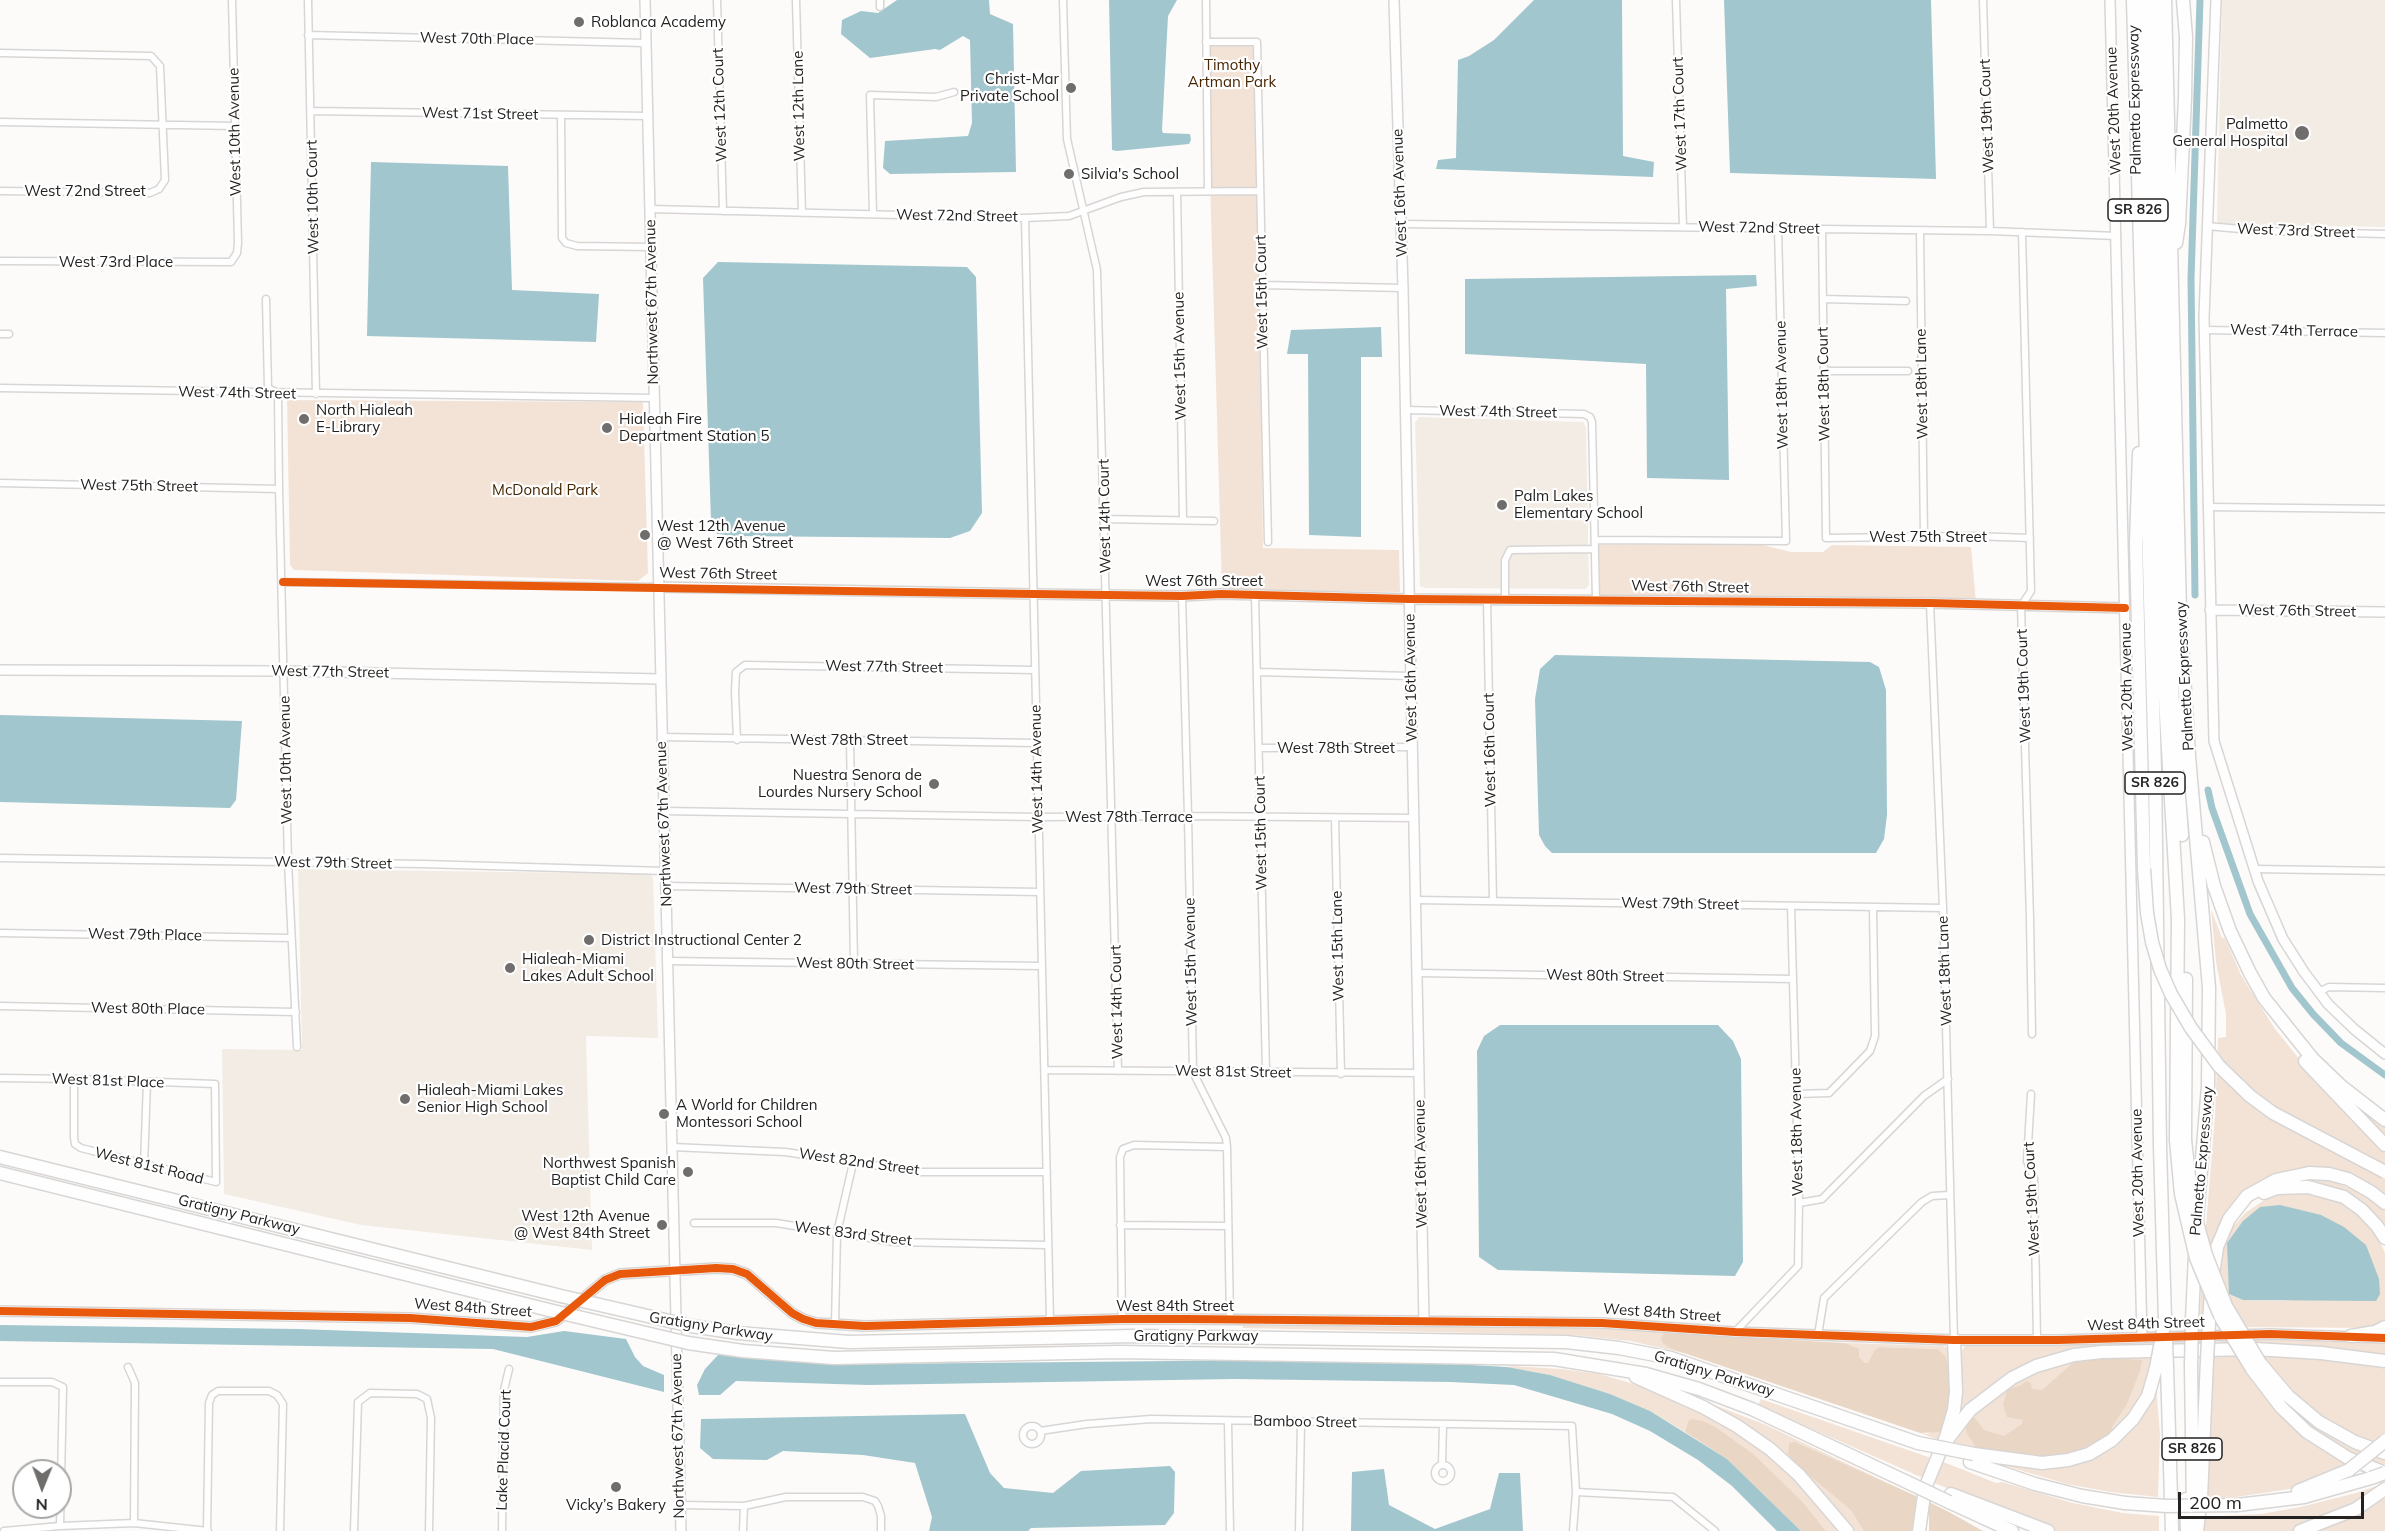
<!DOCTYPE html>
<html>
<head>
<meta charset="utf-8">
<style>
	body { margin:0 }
	#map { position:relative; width:2385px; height:1531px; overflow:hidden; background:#fdfbf9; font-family:Mulish,sans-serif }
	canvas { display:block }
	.north { position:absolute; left:12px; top:1459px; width:60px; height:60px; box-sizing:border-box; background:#fff; border:2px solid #a7a7a6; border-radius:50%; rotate:181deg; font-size:16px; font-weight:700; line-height:24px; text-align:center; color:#242220 }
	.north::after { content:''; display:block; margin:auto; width:21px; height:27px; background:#706e6c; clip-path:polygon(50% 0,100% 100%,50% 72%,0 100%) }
	.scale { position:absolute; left:2178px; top:1492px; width:186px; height:27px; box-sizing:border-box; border:3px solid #242220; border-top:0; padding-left:8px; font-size:18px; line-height:21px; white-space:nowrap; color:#242220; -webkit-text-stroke:4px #fff; paint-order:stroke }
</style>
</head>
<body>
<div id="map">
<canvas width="2385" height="1531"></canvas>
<div class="north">N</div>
<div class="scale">200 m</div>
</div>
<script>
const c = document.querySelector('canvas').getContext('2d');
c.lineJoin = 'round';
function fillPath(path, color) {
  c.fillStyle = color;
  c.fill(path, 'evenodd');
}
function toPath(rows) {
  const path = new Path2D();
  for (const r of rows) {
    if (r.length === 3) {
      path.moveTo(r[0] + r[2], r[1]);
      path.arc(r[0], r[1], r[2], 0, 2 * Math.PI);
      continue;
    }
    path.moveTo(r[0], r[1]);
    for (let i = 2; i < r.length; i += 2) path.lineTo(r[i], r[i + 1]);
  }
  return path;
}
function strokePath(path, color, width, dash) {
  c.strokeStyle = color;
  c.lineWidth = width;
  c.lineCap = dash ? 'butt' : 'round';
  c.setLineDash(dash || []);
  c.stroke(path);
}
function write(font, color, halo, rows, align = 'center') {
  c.font = font + ' Mulish,sans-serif';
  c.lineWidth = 4.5;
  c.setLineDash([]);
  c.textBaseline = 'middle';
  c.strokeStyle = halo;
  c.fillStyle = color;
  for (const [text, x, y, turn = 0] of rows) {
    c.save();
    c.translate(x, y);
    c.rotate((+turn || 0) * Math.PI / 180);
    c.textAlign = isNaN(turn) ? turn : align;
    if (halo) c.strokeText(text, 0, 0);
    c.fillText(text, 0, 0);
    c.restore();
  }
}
const built = toPath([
	[2222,0,2385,0,2385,227,2230,225,2219,224,2217,220],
	[1419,417,1583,422,1586,427,1589,585,1586,589,1426,588,1420,586,1415,423],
	[298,869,649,874,653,877,658,1038,586,1036,592,1250,361,1225,224,1194,222,1049,302,1050]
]);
const green = toPath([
	[1257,42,1263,548,1399,550,1400,592,1222,590,1206,44],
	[287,400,643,402,648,573,638,581,294,570,290,565],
	[1759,544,1791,552,1823,552,1832,545,1971,547,1976,602,1596,598,1596,545],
	[2211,909,2222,938,2225,938,2241,975,2275,1029,2323,1088,2385,1153,2385,1199,2371,1189,2291,1172,2227,1214,2219,1225,2210,1249,2205,1316,2200,1316,2201,1286,2215,1116,2218,1038,2226,1037,2226,1014,2216,962],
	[2347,1096,2385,1125,2385,1142],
	[2296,1179,2314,1179,2332,1181,2357,1191,2385,1211,2385,1233,2367,1211,2296,1181],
	[2304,1192,2344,1203,2363,1219,2380,1242,2385,1253,2385,1321,2383,1323,2371,1328,2243,1327,2216,1268,2227,1234,2245,1213,2263,1201,2279,1195],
	[2229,1294,2293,1301,2243,1300],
	[1243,1325,1564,1325,1609,1327,1664,1333,1661,1336,1669,1348,1692,1355,1630,1341,1573,1335,1243,1328],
	[2274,1338,2385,1343,2385,1359,2220,1344,2221,1341],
	[1847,1343,1943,1346,1948,1348,1952,1408,1941,1441,1920,1433,1928,1434,1949,1413,1949,1369,1946,1358,1938,1349,1879,1347,1868,1363,1865,1363,1861,1361,1853,1346,1845,1344],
	[2153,1344,2062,1353,1962,1416,1957,1415,1958,1357,1965,1346],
	[2211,1352,2235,1352,2316,1445,2350,1464,2297,1488,2236,1497,2204,1499],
	[2259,1352,2385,1366,2385,1434,2373,1446,2321,1416,2295,1395],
	[2153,1354,2146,1386,2133,1410,2111,1436,2089,1448,2058,1458,2022,1457,1949,1443,1968,1417,1996,1391,2059,1361],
	[1511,1366,1561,1369,1599,1374,1641,1386,1680,1401,1750,1439,1795,1477,1841,1531,1826,1531,1803,1502,1752,1454,1703,1421,1688,1422,1685,1432,1650,1411,1610,1394,1550,1375,1507,1367],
	[2156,1384,2160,1435,2158,1497,2110,1492,2067,1484,1988,1461,2095,1454],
	[1689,1395,1766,1425,1917,1497,1914,1531,1849,1531,1816,1491],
	[2278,1396,2280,1396,2356,1448,2385,1459,2385,1464,2379,1467,2367,1462,2320,1436],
	[1761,1399,1931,1458,1923,1478,1758,1405],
	[1941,1461,1996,1483,2002,1482,2073,1503,2123,1513,2159,1516,2159,1531,2056,1531,2037,1525,1932,1482],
	[2385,1483,2385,1531,2202,1531,2203,1517,2261,1514,2300,1507,2356,1493]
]);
const forest = toPath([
	[1664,1333,1845,1343,1859,1349,1859,1357,1865,1363,1868,1363,1875,1350,1879,1347,1938,1349,1946,1357,1949,1369,1949,1413,1944,1426,1939,1432,1920,1433,1669,1348,1662,1342,1661,1336],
	[2090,1357,2142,1360,2140,1371,2127,1404,2112,1427,2113,1433,2075,1452,2051,1457,1983,1450,1976,1447,1967,1434,1965,1425,1968,1417,1975,1418,1984,1430,2004,1436,2022,1424,2023,1420,2007,1417,2003,1405,2007,1389,2020,1386,2026,1381,2031,1383,2032,1389,2042,1390,2075,1361],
	[1691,1419,1703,1421,1715,1427,1752,1453,1803,1502,1826,1531,1801,1531,1727,1459,1685,1432,1688,1422],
	[1795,1442,1916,1496,1912,1531,1864,1531,1851,1510,1797,1465,1788,1454,1789,1443],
	[1929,1502,1949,1512,1983,1531,1929,1531]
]);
const water = toPath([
	[897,0,989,0,990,14,1013,24,1016,172,890,174,883,168,885,141,968,136,972,123,970,40,963,36,940,50,935,49,870,58,841,34,842,20,861,11,878,13],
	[1109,0,1177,0,1168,16,1162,130,1163,133,1190,134,1191,140,1189,144,1117,151,1112,150],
	[1534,0,1622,0,1623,156,1654,162,1653,177,1436,169,1438,160,1456,158,1458,60,1469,56,1494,40],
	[1724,0,1931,0,1936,179,1730,173],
	[371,162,508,166,512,290,599,294,596,342,367,336],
	[718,262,967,267,976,277,982,513,970,531,950,538,732,536,717,534,711,521,703,278],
	[1756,275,1757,286,1726,289,1729,480,1647,478,1646,364,1465,354,1465,279],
	[1381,327,1382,357,1361,357,1361,537,1309,535,1308,354,1287,354,1291,330],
	[1555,655,1870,662,1879,667,1886,690,1887,815,1884,839,1876,853,1552,853,1545,846,1539,835,1535,699,1540,669],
	[0,715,242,721,236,800,230,808,0,802],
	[1500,1025,1718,1025,1733,1041,1741,1059,1743,1262,1735,1276,1498,1270,1479,1257,1477,1051,1484,1036],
	[2280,1205,2321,1215,2344,1227,2366,1245,2379,1279,2380,1294,2376,1301,2243,1300,2229,1294,2227,1243,2243,1221,2260,1207],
	[0,1325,298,1329,527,1337,564,1331,626,1339,635,1357,643,1366,664,1375,664,1392,493,1349,0,1341],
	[719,1354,871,1364,1277,1360,1419,1362,1507,1367,1550,1375,1610,1394,1650,1411,1727,1459,1801,1531,1777,1531,1732,1486,1698,1460,1650,1431,1612,1414,1514,1385,1450,1382,1234,1379,868,1385,736,1381,720,1395,699,1395,697,1385,705,1369],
	[965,1414,990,1473,1004,1488,1053,1493,1081,1471,1170,1466,1175,1472,1174,1513,1165,1525,1031,1528,1028,1531,929,1531,932,1517,915,1463,863,1455,783,1451,767,1460,713,1459,700,1448,701,1419],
	[1384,1469,1389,1505,1435,1529,1490,1509,1499,1473,1520,1473,1523,1531,1351,1531,1352,1472]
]);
const canal = toPath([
	[2195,595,2191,279,2200,0],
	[2208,790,2212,808,2250,914,2292,988,2313,1014,2341,1043,2385,1075]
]);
const street = toPath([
	[308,0,316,394],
	[717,0,723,211],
	[796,0,802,213],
	[1063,0,1067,139,1097,270,1118,1071],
	[1206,0,1208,191],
	[1676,0,1683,227],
	[1983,0,1990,231],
	[880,7,880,0],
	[308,35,646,43],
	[1206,42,1257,42,1268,542],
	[0,53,151,56,160,66,165,180,159,189,150,193,0,191],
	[311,111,648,116],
	[561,115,562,238,566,243,577,246,650,247],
	[0,122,236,126],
	[1177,192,1183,520],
	[650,209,1025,218,1069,216,1121,197,1144,192,1260,191],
	[873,214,870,95,936,97,954,92],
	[1025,218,1050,1320],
	[1400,224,1990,231,2117,236],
	[2207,226,2263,231,2385,234],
	[1822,229,1826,538,1972,536,2030,538],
	[1920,231,1924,537],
	[2022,232,2031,591,2021,606,2030,919,2032,1034],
	[0,261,231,262,237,253,238,243,232,0],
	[1263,285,1403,288],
	[266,299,268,388,278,393,279,489,288,862,297,1047],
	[1823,299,1906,301],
	[2204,330,2385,333],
	[0,334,9,334],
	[1824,371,1908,371],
	[0,388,654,398],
	[1405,410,1584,414,1590,417,1592,422,1596,600],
	[0,483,279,489],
	[2207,507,2385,509],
	[1105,519,1214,521],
	[1595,540,1786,541,1778,229],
	[283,582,658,587],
	[1255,595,1266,1072],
	[1182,596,1188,816,1193,1072,1226,1138,1227,1147,1230,1320],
	[1487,600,1493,901],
	[1505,600,1505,560,1510,550,1595,549],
	[1930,603,1943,908,1954,1340],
	[1258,672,1410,676],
	[661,737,1037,743],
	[737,740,735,692,736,672,745,665,1035,670],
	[850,740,854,964],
	[1260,748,1413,747],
	[663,811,1039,817,1188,816,1415,818],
	[1335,819,1341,1074],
	[0,858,423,864,665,871],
	[2254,869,2385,871],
	[665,886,1040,892],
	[1416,900,1943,908],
	[0,933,291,938],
	[667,961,1042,966],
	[1418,973,1793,979],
	[2318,992,2329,987,2385,988],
	[0,1006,296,1012],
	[1046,1070,1420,1073],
	[0,1078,74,1079,215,1084,216,1182,81,1148,75,1144,74,1137,74,1079],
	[1796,1094,1829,1093,1870,1051,1875,1036,1873,908],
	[2031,1094,2027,1161,2034,1178,2037,1340],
	[672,1147,785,1152,920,1172,1047,1172],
	[144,1165,147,1082],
	[1799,1203,1822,1199,1924,1096,1948,1079],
	[694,1223,776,1223,894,1242,1047,1245],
	[1120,1225,1228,1226],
	[1122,1319,1120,1157,1123,1149,1134,1145,1227,1147],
	[835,1325,837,1233,853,1163],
	[1735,1332,1798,1266,1799,1203,1791,906],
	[1818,1335,1824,1298,1922,1202,1932,1196,1950,1195],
	[128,1367,135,1383,134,1523],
	[0,1382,52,1382,63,1387,60,1526],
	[1228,1422,1230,1531],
	[1032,1435,9],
	[1040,1431,1087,1424,1151,1419,1572,1426,1576,1492,1573,1531],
	[1443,1473,8],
	[1442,1465,1443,1424],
	[1576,1492,1673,1497,1715,1531],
	[680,1505,744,1506,786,1497,863,1497,875,1501,878,1506,881,1516,881,1531],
	[4,1531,60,1526,134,1523,208,1531],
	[207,1531,209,1403,212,1395,218,1391,269,1391,277,1395,283,1404,280,1531],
	[354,1531,358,1402,370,1393,417,1394,427,1399,431,1418,429,1531],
	[502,1531,504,1390,509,1369],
	[743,1531,744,1506],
	[1299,1531,1301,1422]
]);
const secondary = toPath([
	[645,0,681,1531],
	[1394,0,1403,288,1424,1321],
	[2110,0,2142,1338],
	[2216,0,2204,317,2214,741,2258,881,2283,939,2304,972,2328,1004,2354,1029,2385,1054],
	[658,587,1034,594,1182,596,1221,594,1409,599,1930,603,2125,608],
	[2210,610,2385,612],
	[0,670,284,671,660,679],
	[0,1311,410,1318,531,1327,556,1321,605,1280,620,1274,716,1268,733,1269,747,1274,792,1313,803,1319,816,1323,865,1326,1122,1319,1186,1319,1602,1323,1735,1332,1954,1340,2058,1340,2270,1334,2385,1338]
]);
const highway = toPath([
	[2133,0,2155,771,2160,1147,2165,1320],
	[2143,0,2162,647,2178,919,2176,1140],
	[2155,0,2173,716],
	[2165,0,2180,610,2189,756,2209,988,2208,1086,2197,1219],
	[2176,243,2179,224,2185,98,2186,37,2183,0],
	[2139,453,2136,544,2144,869],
	[2177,707,2181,764],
	[2176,757,2182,835],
	[2203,842,2214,886,2230,931,2250,973,2264,998,2312,1058,2341,1086,2385,1120],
	[2305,1061,2385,1145],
	[2185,1140,2186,979],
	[0,1157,561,1296],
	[0,1173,549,1310],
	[2264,1193,2277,1188,2308,1187,2344,1197,2362,1210,2377,1226,2385,1238],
	[2213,1275,2217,1247,2229,1219,2247,1196,2276,1180,2309,1173,2329,1174,2348,1179,2371,1192,2385,1203],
	[2192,1319,2195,1255],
	[2209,1323,2211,1292],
	[691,1326,738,1333,849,1342,1134,1336,1566,1342,1619,1348,1671,1358,1918,1443],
	[2351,1336,2375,1332,2385,1327],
	[688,1343,743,1351,834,1358,1118,1352,1554,1359,1646,1374,1699,1389,1752,1409,1907,1482],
	[2260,1363,2288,1396,2319,1422,2355,1442,2385,1453],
	[2191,1366,2193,1509],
	[2167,1367,2172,1531],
	[2252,1369,2281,1407,2307,1432,2348,1458,2385,1473],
	[1636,1377,1703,1407,1737,1426,1770,1449,1799,1475,1847,1531],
	[1943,1445,1970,1410,2012,1378,2036,1366,2074,1355,2102,1352,2255,1349,2321,1353,2385,1361],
	[1974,1454,2042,1463,2068,1460,2089,1454,2112,1440,2133,1419,2148,1396,2156,1368],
	[1970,1462,2035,1484,2082,1496,2125,1503],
	[2298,1491,2349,1470],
	[1951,1494,2048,1531],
	[2186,1499,2187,1531],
	[1949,1502,2012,1531],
	[2237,1505,2304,1497,2371,1478],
	[1919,1531,1925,1488,1946,1437,1954,1410,1956,1392,1954,1340],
	[2197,1531,2201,1498,2207,1360],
	[2300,1531,2356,1509,2385,1489]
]);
const highwayBridge = toPath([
	[2144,869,2147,913,2152,942,2160,969,2171,994,2191,1028,2219,1066,2250,1096,2273,1113,2385,1172],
	[2176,1140,2181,1194,2196,1258,2221,1318,2252,1369],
	[2185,1140,2192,1204,2206,1255,2226,1306,2260,1363],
	[561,1296,691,1326],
	[549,1310,688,1343],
	[2166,1342,2167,1367],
	[2207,1360,2209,1323],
	[2191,1366,2192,1319],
	[2156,1368,2165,1320],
	[1918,1443,1974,1454],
	[2349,1470,2385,1441],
	[2371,1478,2385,1473],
	[1907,1482,1949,1502],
	[2125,1503,2167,1506,2237,1505]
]);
const cycleway = toPath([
	[283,582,1034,594,1182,596,1221,594,1409,599,1930,603,2125,608],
	[0,1311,410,1318,531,1327,556,1321,605,1280,620,1274,716,1268,733,1269,747,1274,792,1313,803,1319,816,1323,865,1326,1122,1319,1186,1319,1602,1323,1735,1332,1954,1340,2058,1340,2270,1334,2385,1338]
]);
const markers = [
	[579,22,6,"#706e6c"],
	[1071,88,6,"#706e6c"],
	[2302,133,8,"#706e6c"],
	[1069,174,6,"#706e6c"],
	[304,419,6,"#706e6c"],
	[607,428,6,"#706e6c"],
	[1502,505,6,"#706e6c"],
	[645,535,6,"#706e6c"],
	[934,784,6,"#706e6c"],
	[589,940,6,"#706e6c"],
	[510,968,6,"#706e6c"],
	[405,1099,6,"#706e6c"],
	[664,1114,6,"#706e6c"],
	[688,1172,6,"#706e6c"],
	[662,1225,6,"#706e6c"],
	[616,1487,6,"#706e6c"]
];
const shields = [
	[2138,210,60],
	[2155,783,60],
	[2192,1449,60]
];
const shieldNames = [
	["SR 826",2138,210],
	["SR 826",2155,783],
	["SR 826",2192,1449]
];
const poiNames = [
	["Roblanca Academy",591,22],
	["Christ-Mar",1059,79,"right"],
	["Private School",1059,96,"right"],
	["Palmetto",2288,124,"right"],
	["General Hospital",2288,141,"right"],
	["Silvia's School",1081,174],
	["North Hialeah",316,410],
	["E-Library",316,427],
	["Hialeah Fire",619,419],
	["Department Station 5",619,436],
	["Palm Lakes",1514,496],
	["Elementary School",1514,513],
	["West 12th Avenue",657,526],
	["@ West 76th Street",657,543],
	["Nuestra Senora de",922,775,"right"],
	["Lourdes Nursery School",922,792,"right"],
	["District Instructional Center 2",601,940],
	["Hialeah-Miami",522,959],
	["Lakes Adult School",522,976],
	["Hialeah-Miami Lakes",417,1090],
	["Senior High School",417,1107],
	["A World for Children",676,1105],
	["Montessori School",676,1122],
	["Northwest Spanish",676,1163,"right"],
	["Baptist Child Care",676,1180,"right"],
	["West 12th Avenue",650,1216,"right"],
	["@ West 84th Street",650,1233,"right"],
	["Vicky’s Bakery",616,1505,"center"]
];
const streetNames = [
	["West 70th Place",477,39,1],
	["Palmetto Expressway",2135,100,-91],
	["West 12th Court",720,105,-92],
	["West 12th Lane",799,106,-91],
	["West 20th Avenue",2114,111,-92],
	["West 71st Street",480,114,1],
	["West 17th Court",1680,114,-92],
	["West 19th Court",1987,116,-92],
	["West 10th Avenue",235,132,-91],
	["West 72nd Street",85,191],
	["West 16th Avenue",1400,193,-92],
	["West 10th Court",313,197,-91],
	["West 72nd Street",957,216,1],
	["West 72nd Street",1759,228,1],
	["West 73rd Street",2296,231,2],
	["West 73rd Place",116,262],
	["West 15th Court",1262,292,-91],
	["Northwest 67th Avenue",652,302,-91],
	["West 74th Terrace",2294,331,1],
	["West 15th Avenue",1180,356,-91],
	["West 18th Court",1824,384,-91],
	["West 18th Lane",1922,384,-91],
	["West 18th Avenue",1782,385,-91],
	["West 74th Street",237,393,1],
	["West 74th Street",1498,412,1],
	["West 75th Street",139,486,1],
	["West 14th Court",1105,516,-91],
	["West 75th Street",1928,537],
	["West 76th Street",718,574,1],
	["West 76th Street",1204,581],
	["West 76th Street",1690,587,1],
	["West 76th Street",2297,611,1],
	["West 77th Street",884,667,1],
	["West 77th Street",330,672,1],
	["Palmetto Expressway",2185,676,-93],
	["West 16th Avenue",1411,678,-91],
	["West 19th Court",2024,686,-92],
	["West 20th Avenue",2127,687,-91],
	["West 78th Street",849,740],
	["West 78th Street",1336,748],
	["West 16th Court",1490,750,-91],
	["West 10th Avenue",286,760,-91],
	["West 14th Avenue",1037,769,-91],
	["West 78th Terrace",1129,817],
	["Northwest 67th Avenue",664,824,-92],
	["West 15th Court",1261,833,-91],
	["West 79th Street",333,863,1],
	["West 79th Street",853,889,1],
	["West 79th Street",1680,904,1],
	["West 79th Place",145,935,1],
	["West 15th Lane",1338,946,-91],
	["West 15th Avenue",1191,962,-91],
	["West 80th Street",855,964,1],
	["West 18th Lane",1945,971,-92],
	["West 80th Street",1605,976,1],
	["West 14th Court",1117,1002,-91],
	["West 80th Place",148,1009,1],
	["West 81st Street",1233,1072,1],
	["West 81st Place",108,1081,2],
	["West 18th Avenue",1797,1132,-91],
	["Palmetto Expressway",2202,1161,-85],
	["West 82nd Street",859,1162,8],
	["West 16th Avenue",1421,1164,-91],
	["West 81st Road",149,1166,14],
	["West 20th Avenue",2138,1173,-91],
	["West 19th Court",2032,1199,-93],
	["Gratigny Parkway",239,1215,14],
	["West 83rd Street",853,1234,7],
	["West 84th Street",1175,1306],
	["West 84th Street",473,1308,4],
	["West 84th Street",1662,1313,4],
	["West 84th Street",2146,1324,-2],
	["Gratigny Parkway",711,1327,9],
	["Gratigny Parkway",1196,1336],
	["Gratigny Parkway",1714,1374,17],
	["Bamboo Street",1305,1422,1],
	["Northwest 67th Avenue",678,1436,-91],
	["Lake Placid Court",504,1450,-88]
];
const parkNames = [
	["Timothy",1232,65],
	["Artman Park",1232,82],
	["McDonald Park",545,490]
];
fillPath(built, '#f2ece5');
fillPath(green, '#f3e3d6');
fillPath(forest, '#ead6c4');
fillPath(water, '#a1c6cd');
strokePath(canal, '#a1c6cd', 7);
strokePath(street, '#d8d6d4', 9);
strokePath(secondary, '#d8d6d4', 12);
strokePath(highway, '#d8d6d4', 15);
strokePath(street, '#fffefe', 6);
strokePath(secondary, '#fffefe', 9);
strokePath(highway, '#fffefe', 12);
strokePath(highwayBridge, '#d8d6d4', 15, []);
strokePath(highwayBridge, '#fffefe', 12);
strokePath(cycleway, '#e8590c', 8);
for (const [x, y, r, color] of markers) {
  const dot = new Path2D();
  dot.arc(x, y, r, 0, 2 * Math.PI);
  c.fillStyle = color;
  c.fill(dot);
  strokePath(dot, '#fff', 2);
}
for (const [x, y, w] of shields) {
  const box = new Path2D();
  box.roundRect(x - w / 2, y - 11, w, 22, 4.5);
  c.fillStyle = '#fff';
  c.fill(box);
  strokePath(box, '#242220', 1.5);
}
write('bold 14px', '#242220', null, shieldNames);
write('15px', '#242220', '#fff', poiNames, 'left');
write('15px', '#242220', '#fff', streetNames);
write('15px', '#462500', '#fff', parkNames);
</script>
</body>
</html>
